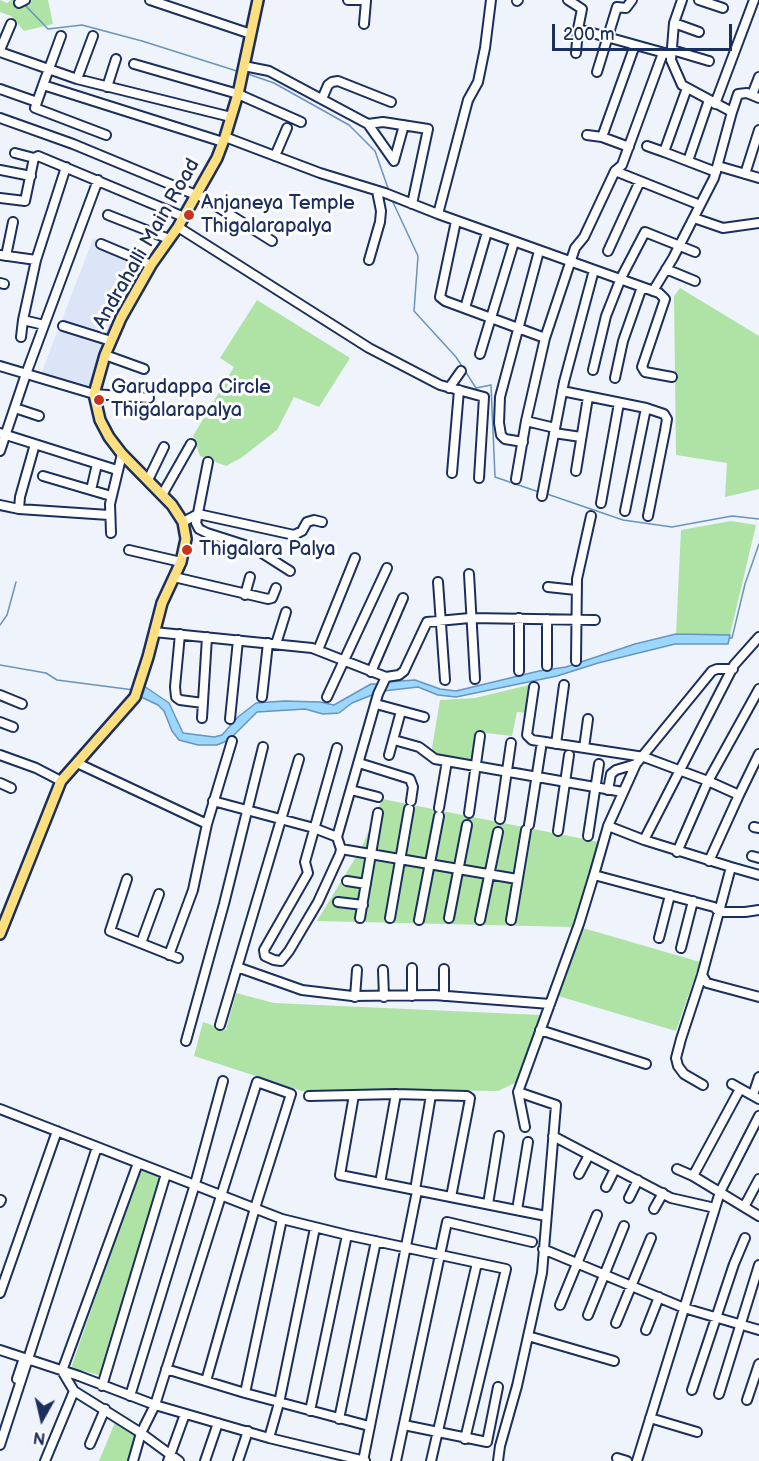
<!DOCTYPE html>
<html>
<head>
<meta charset="utf-8">
<style>
	body { margin:0 }
	#map { position:relative; width:759px; height:1461px; overflow:hidden; background:#eff3fc; font-family:"Balsamiq Sans",sans-serif }
	canvas { display:block }
	.north { position:absolute; left:12px; top:1389px; width:60px; height:60px; -webkit-text-stroke:4px #fff; paint-order:stroke; rotate:188deg; font-size:16px; font-weight:700; line-height:24px; text-align:center; color:#1b2f5e }
	.north::after { content:''; display:block; margin:auto; width:21px; height:27px; background:#1b2f5e; clip-path:polygon(50% 0,100% 100%,50% 72%,0 100%) }
	.scale { position:absolute; left:552px; top:24px; width:180px; height:27px; box-sizing:border-box; border:3px solid #1b2f5e; border-top:0; padding-left:8px; font-size:18px; line-height:21px; white-space:nowrap; color:#1b2f5e; -webkit-text-stroke:4px #fff; paint-order:stroke }
</style>
</head>
<body>
<div id="map">
<canvas width="759" height="1461"></canvas>
<div class="north">N</div>
<div class="scale">200 m</div>
</div>
<script>
const c = document.querySelector('canvas').getContext('2d');
c.lineJoin = 'round';
function fillPath(path, color) {
  c.fillStyle = color;
  c.fill(path, 'evenodd');
}
function toPath(rows) {
  const path = new Path2D();
  for (const r of rows) {
    path.moveTo(r[0], r[1]);
    for (let i = 2; i < r.length; i += 2) path.lineTo(r[i], r[i + 1]);
  }
  return path;
}
function strokePath(path, color, width, dash) {
  c.strokeStyle = color;
  c.lineWidth = width;
  c.lineCap = dash ? 'butt' : 'round';
  c.setLineDash(dash || []);
  c.stroke(path);
}
function write(font, color, halo, rows, align = 'center') {
  c.font = font + ' "Balsamiq Sans",sans-serif';
  c.lineWidth = 6;
  c.setLineDash([]);
  c.textBaseline = 'middle';
  c.strokeStyle = halo;
  c.fillStyle = color;
  for (const [text, x, y, turn = 0] of rows) {
    c.save();
    c.translate(x, y);
    c.rotate((+turn || 0) * Math.PI / 180);
    c.textAlign = isNaN(turn) ? turn : align;
    if (halo) c.strokeText(text, 0, 0);
    c.fillText(text, 0, 0);
    c.restore();
  }
}
const built = toPath([
	[93,239,148,259,106,335,99,352,90,389,41,374]
]);
const green = toPath([
	[0,0,7,3,11,0,48,0,53,24,24,31,11,16,0,12],
	[680,288,759,336,759,489,725,497,727,463,676,455,674,296],
	[257,300,350,358,319,407,294,397,277,430,241,458,226,466,200,456,193,436,234,367,220,358],
	[731,521,756,525,730,635,676,634,681,530],
	[533,684,528,713,517,712,512,736,477,732,471,763,431,754,440,700,475,698],
	[382,799,599,842,572,927,317,921,362,847],
	[583,928,700,962,676,1031,558,996],
	[236,993,274,1003,540,1015,517,1082,498,1091,372,1089,302,1091,194,1056,203,1022,226,1030],
	[140,1168,161,1175,99,1375,71,1368],
	[116,1420,137,1436,129,1461,99,1461]
]);
const water = toPath([
	[676,634,730,635,728,644,675,644,598,663,557,676,456,697,438,695,418,687,383,691,385,682,415,680,440,689,456,691,539,671,566,667,635,644,676,634],
	[371,684,379,684,377,693,352,703,339,713,323,714,305,709,257,712,229,740,217,745,198,745,179,740,172,731,164,711,158,705,139,696,144,686,169,703,183,733,214,737,222,735,238,717,256,703,284,701,320,702,334,705,371,684]
]);
const stream = toPath([
	[25,5,48,29,82,25,142,41,240,72],
	[248,74,274,83,349,125,375,151,389,191],
	[391,198,418,256,414,311,456,357,476,388,491,385,495,477,539,492],
	[547,494,623,520,672,527,732,516,759,519],
	[0,625,7,615,16,582],
	[730,638,732,638,745,584,759,544],
	[0,665,46,673,57,680,134,690]
]);
const minor = toPath([
	[150,0,251,34],
	[348,0,366,0],
	[568,0,582,9,578,29,668,54],
	[699,0,723,8],
	[517,1,518,0],
	[19,3,25,0],
	[674,23,699,32],
	[364,24,366,1],
	[0,50,11,24],
	[672,50,709,61],
	[0,52,77,79,231,117],
	[576,53,578,29],
	[134,64,238,94,301,122],
	[244,66,269,71,368,124,383,122,428,129,412,204],
	[597,72,617,7,626,8,632,0],
	[77,79,93,36],
	[43,85,61,36],
	[107,87,116,59],
	[687,88,664,152,716,172],
	[0,89,37,102,43,85,223,142],
	[752,95,759,77],
	[322,99,328,85,332,82,338,81,391,102],
	[37,102,35,108,106,135],
	[715,104,754,0],
	[732,112,738,94,747,93,759,98],
	[0,118,73,144,196,195],
	[368,124,394,161,404,125],
	[587,135,602,137],
	[225,137,320,173,385,193,438,214,659,293,665,299,642,367,645,372,672,377],
	[647,146,664,152],
	[629,147,602,137,635,45],
	[15,153,34,158],
	[275,156,287,128],
	[688,161,709,100],
	[718,166,759,178],
	[0,170,31,176],
	[615,171,700,205],
	[745,174,759,130],
	[197,194,272,241],
	[0,198,25,201,34,158,38,156,184,217],
	[438,214,468,100,478,82,485,48,491,0],
	[108,215,169,239],
	[694,218,723,228,759,223],
	[456,221,440,297,445,301,545,338,526,421,516,479],
	[178,227,369,348,440,385,484,397,479,478],
	[101,244,151,265],
	[608,251,640,181],
	[0,255,36,260,66,167],
	[6,256,13,222],
	[36,260,23,320,44,325],
	[369,260,380,222,381,211,377,191],
	[666,269,695,281],
	[0,283,4,284],
	[653,291,673,258,714,178,732,112,682,85,671,60,674,23,682,0],
	[465,308,487,232],
	[63,326,111,341],
	[21,337,23,320],
	[545,338,575,248,584,237,615,171,622,165,663,53],
	[480,354,514,242],
	[105,355,144,369],
	[0,366,94,394,149,398],
	[593,370,606,316,621,278,645,232,695,252],
	[615,378,623,341,642,287],
	[449,388,461,371],
	[562,391,646,408,664,414,667,419,665,431,648,516],
	[15,408,39,416],
	[526,421,555,428],
	[0,433,117,470],
	[554,433,581,437],
	[523,442,505,439,501,435,499,423,500,397,539,251],
	[0,451,26,374,98,180],
	[208,462,196,523,199,529,207,533,254,548,290,571],
	[576,471,588,397],
	[452,473,459,390],
	[43,476,111,496],
	[148,480,164,447],
	[91,490,97,464],
	[162,495,191,444],
	[542,496,564,382,594,270],
	[601,503,619,403],
	[0,505,19,509,109,515],
	[19,509,20,497,35,444],
	[625,511,646,408],
	[183,522,198,514,294,535,302,531,307,522,314,520,322,522],
	[111,533,110,504,122,454],
	[129,550,181,562],
	[469,574,475,679],
	[174,577,268,599,272,598,276,588],
	[438,582,445,680],
	[548,587,576,590],
	[245,595,250,577],
	[519,618,519,671],
	[154,632,312,648,386,677,399,675,404,671,427,622,470,618,595,620],
	[180,634,175,687,176,697,180,700,203,703],
	[276,644,286,612],
	[318,650,355,558],
	[576,661,577,579,591,516],
	[547,666,547,619],
	[371,672,403,598],
	[534,687,527,735,532,740,644,757,708,781,677,852],
	[0,695,22,704],
	[262,697,268,643],
	[327,697,387,568],
	[376,704,424,717],
	[202,718,207,637],
	[230,719,238,640],
	[0,722,13,727],
	[394,740,419,747,435,759,623,792],
	[556,744,564,685],
	[337,748,305,862,308,873,264,950,265,956,274,960,281,961,289,951,318,902,340,854,341,849,337,837,339,830,378,694,386,677],
	[584,748,588,719],
	[0,755,36,768,61,781],
	[389,755,401,711],
	[77,763,207,824,193,890,169,955],
	[359,763,410,779,413,787,411,801],
	[0,783,11,788],
	[351,790,378,797],
	[608,790,611,774,616,770,636,764],
	[739,795,759,754],
	[213,801,314,828,337,837],
	[439,808,447,761],
	[469,813,480,736],
	[500,819,511,743],
	[207,824,232,741],
	[529,825,541,748],
	[608,826,644,840,734,665,759,637],
	[754,827,759,828],
	[558,831,569,755],
	[588,836,599,764],
	[644,840,731,867],
	[341,849,517,879],
	[752,856,759,858],
	[709,861,739,795,708,781,759,689],
	[594,875,608,826,636,764,712,671,717,669,733,669],
	[127,879,110,931,178,958],
	[347,881,366,884],
	[338,902,363,905],
	[360,918,378,813],
	[390,918,409,809],
	[449,918,467,825],
	[419,920,439,816],
	[480,920,498,832],
	[511,920,526,830],
	[659,938,670,895],
	[141,943,159,894],
	[681,948,693,901],
	[237,967,302,990,352,996,434,995,550,1004],
	[412,968,412,996],
	[444,969,444,996],
	[383,970,384,997],
	[702,975,707,983,759,997],
	[355,997,357,970],
	[220,1025,299,759],
	[540,1030,646,1064],
	[186,1041,224,904,263,747],
	[732,1084,759,1099],
	[703,1085,684,1074,678,1066,676,1058,681,1039,702,975,731,867,759,875],
	[518,1092,525,1127],
	[354,1095,340,1175,546,1216],
	[753,1095,759,1077],
	[309,1096,396,1094,467,1096,470,1098,469,1104,451,1197],
	[0,1109,282,1219,347,1235,506,1269,465,1439],
	[553,1136,671,1198,715,1208],
	[138,1163,62,1371,74,1391,141,1433,155,1405,257,1082,291,1094,255,1208,206,1381],
	[677,1169,693,1176,759,1216],
	[579,1174,589,1155],
	[693,1176,740,1089],
	[380,1183,396,1094],
	[606,1187,615,1169],
	[415,1190,431,1095],
	[629,1198,638,1180],
	[0,1202,1,1200],
	[488,1204,499,1136],
	[744,1207,759,1179],
	[654,1209,663,1193],
	[517,1210,528,1142],
	[543,1249,684,1308,759,1330],
	[0,1293,57,1131],
	[560,1305,597,1215],
	[588,1315,624,1226],
	[616,1323,651,1238],
	[646,1330,659,1297],
	[528,1336,614,1361],
	[0,1350,79,1376,155,1405,269,1438,365,1461],
	[166,1369,245,1393,369,1426],
	[17,1379,24,1358],
	[102,1386,166,1174],
	[692,1390,734,1264,745,1238],
	[245,1393,282,1219],
	[719,1394,759,1265],
	[130,1396,195,1184,223,1081],
	[747,1400,759,1364],
	[310,1411,347,1235],
	[650,1418,697,1432],
	[339,1419,376,1241],
	[404,1425,487,1442,498,1387],
	[269,1438,279,1403,315,1228],
	[90,1444,105,1409],
	[0,1445,97,1147],
	[617,1458,627,1461],
	[45,1461,74,1391],
	[133,1461,141,1433,179,1461],
	[168,1461,185,1414],
	[205,1461,218,1423],
	[238,1461,248,1431],
	[363,1461,416,1196],
	[396,1461,447,1222,532,1242],
	[431,1461,477,1263],
	[498,1461,500,1446,517,1386,542,1273,556,1105,518,1092,579,924,594,875,714,907,719,912,745,912,759,910],
	[637,1461,720,1192,759,1116]
]);
const major = toPath([
	[0,934,61,781,135,697,148,657,162,603,181,562,186,539,183,522,172,505,122,454,109,437,100,420,94,394,105,355,121,318,151,265,178,227,217,158,225,137,238,94,258,0]
]);
const markers = [
	[189,215,6,"#c8321e"],
	[99,400,6,"#c8321e"],
	[187,550,6,"#c8321e"]
];
const poiNames = [
	["Anjaneya Temple",201,204],
	["Thigalarapalya",201,227],
	["Garudappa Circle",111,388],
	["Thigalarapalya",111,411],
	["Thigalara Palya",199,550]
];
const streetNames = [
	["Andrahalli Main Road",147,244,-60]
];
fillPath(built, '#dce4f8');
fillPath(green, '#aee3a5');
fillPath(water, '#9cd8fd');
strokePath(water, '#6894bd', 1.5);
strokePath(stream, '#6894bd', 1.5);
strokePath(minor, '#1b2f5e', 12);
strokePath(major, '#1b2f5e', 14);
strokePath(minor, '#fff', 8);
strokePath(major, '#fedf80', 9);
for (const [x, y, r, color] of markers) {
  const dot = new Path2D();
  dot.arc(x, y, r, 0, 2 * Math.PI);
  c.fillStyle = color;
  c.fill(dot);
  strokePath(dot, '#fff', 2);
}
write('20px', '#1b2f5e', '#fff', poiNames, 'left');
write('20px', '#1b2f5e', '#fff', streetNames);
</script>
</body>
</html>
